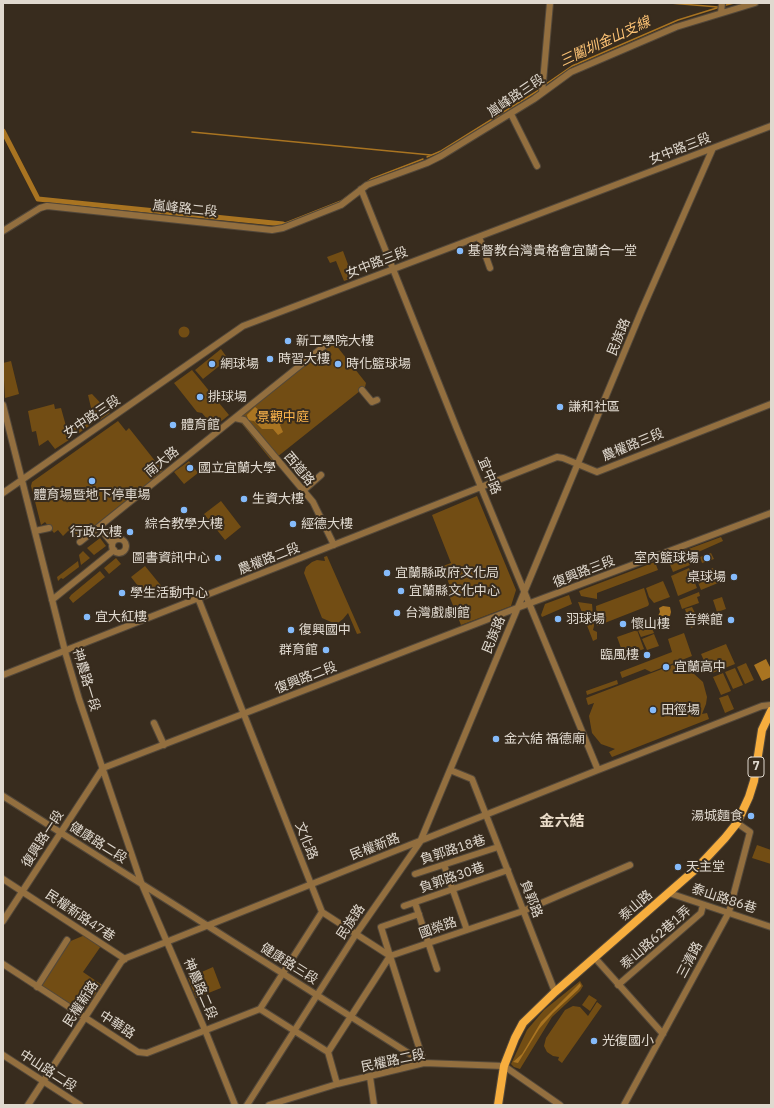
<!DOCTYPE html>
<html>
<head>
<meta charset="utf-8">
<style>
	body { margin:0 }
	#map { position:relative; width:774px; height:1108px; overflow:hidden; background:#382c1e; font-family:"IBM Plex Sans",sans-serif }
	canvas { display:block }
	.frame { position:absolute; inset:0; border:4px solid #e0d9cf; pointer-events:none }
</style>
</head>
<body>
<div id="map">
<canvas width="774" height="1108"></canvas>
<div class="frame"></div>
</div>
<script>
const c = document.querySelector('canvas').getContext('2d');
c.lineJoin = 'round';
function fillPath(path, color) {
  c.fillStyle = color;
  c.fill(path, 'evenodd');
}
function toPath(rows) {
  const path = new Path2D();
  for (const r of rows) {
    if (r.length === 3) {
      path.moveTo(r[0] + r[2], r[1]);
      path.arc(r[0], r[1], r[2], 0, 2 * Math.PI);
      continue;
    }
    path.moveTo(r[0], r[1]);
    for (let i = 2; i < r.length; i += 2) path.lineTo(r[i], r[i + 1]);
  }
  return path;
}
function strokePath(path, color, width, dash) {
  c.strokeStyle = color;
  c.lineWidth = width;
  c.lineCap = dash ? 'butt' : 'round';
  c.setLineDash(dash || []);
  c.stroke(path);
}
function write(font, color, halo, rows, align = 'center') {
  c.font = font + ' "IBM Plex Sans","Noto Sans TC",sans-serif';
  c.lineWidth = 4;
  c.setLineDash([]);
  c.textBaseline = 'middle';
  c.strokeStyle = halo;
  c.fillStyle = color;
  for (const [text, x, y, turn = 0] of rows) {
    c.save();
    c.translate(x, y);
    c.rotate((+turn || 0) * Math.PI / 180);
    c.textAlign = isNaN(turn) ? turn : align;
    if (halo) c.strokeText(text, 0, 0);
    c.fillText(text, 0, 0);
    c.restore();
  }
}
const green = toPath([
	[343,251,353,278,344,281,336,261,330,263,327,257],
	[184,332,5.5],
	[330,343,335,344,366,383,365,387,272,461,237,418],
	[221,349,228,359,203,379,195,370],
	[11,361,19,394,5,398,3,363],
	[192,370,229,415,214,427,202,413,197,412,174,383],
	[92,394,110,413,100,420,97,419,92,412,88,395],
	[54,404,55,409,61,408,66,426,73,435,72,438,55,449,48,440,39,446,36,431,32,432,28,411],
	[87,414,93,421,92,424,79,433,76,433,69,425],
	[118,421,126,431,129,428,163,471,79,538,75,533,72,536,68,531,63,536,58,530,54,533,45,522,41,525,31,486,32,482],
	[189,461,198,473,184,484,174,472],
	[477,496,516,590,511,606,461,625,450,598,450,587,443,566,451,563,432,515],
	[221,501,241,527,225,540,204,514],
	[721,537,723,541,687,557,690,565,673,572,667,557],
	[100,538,106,546,94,555,87,548],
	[83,551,90,558,81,565,79,555],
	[711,553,714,559,702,563,700,557],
	[327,556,361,633,357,634,348,613,343,619,338,623,331,622,322,618,304,573,306,567,312,562,317,560,325,561,324,557],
	[116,558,121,564,109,574,104,568],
	[78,561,79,567,63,579,61,578,58,581,57,577],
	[655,562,658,570,597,593,597,599,581,596,579,591],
	[145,566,163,588,145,595,131,577],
	[689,568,697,588,678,596,671,576],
	[713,568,718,583,701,590,695,575],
	[100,571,105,577,73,603,69,598,71,595],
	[663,581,670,597,654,603,649,597,646,588],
	[644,588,649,604,648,606,597,626,596,606],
	[699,592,700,596,697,597,699,603,682,609,679,600],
	[569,595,572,604,542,617,541,615,545,604],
	[722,597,726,609,717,612,713,600],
	[578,602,592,604,594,626,593,630,597,632,597,639,593,641],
	[692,607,695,613,700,616,701,619,697,621,698,625,691,628,685,609],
	[649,621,654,633,641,637,636,626],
	[637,630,644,649,624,656,617,637],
	[684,633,692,656,651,672,645,669,622,678,620,672,672,652,668,639],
	[654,634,659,646,647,650,642,639],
	[726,644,735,664,710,674,701,654],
	[683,661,686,668,682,669,693,673,703,682,707,697,706,704,702,714,707,713,709,719,612,757,609,752,615,749,601,744,592,733,589,716,594,703,588,705,586,698],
	[746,663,754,680,745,684,737,667],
	[735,668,743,685,733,689,725,672],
	[723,673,731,691,721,695,713,677],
	[617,680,618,684,587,695,586,691],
	[728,695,734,709,725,713,719,698],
	[757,845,771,850,771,864,752,858],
	[85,935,101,946,83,972,102,985,85,1009,78,1011,38,986,66,943],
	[213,967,221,988,196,998,188,978],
	[580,981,583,986,580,991,552,1017,520,1069,514,1067,511,1064,527,1030,544,1010],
	[589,995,597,1000,590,1011,582,1005],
	[597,1002,602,1006,562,1063,558,1060,559,1057,553,1056,547,1052,544,1046,546,1038,565,1010,573,1006,580,1007,588,1016]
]);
const water = toPath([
	[255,407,259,410,258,415,271,420,275,419,278,412,287,410,290,411,289,415,280,425,283,432,278,435,273,429,262,429,254,421,248,420,247,415],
	[663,606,670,607,671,612,670,616,661,620,658,616,660,612,659,608],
	[766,659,771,669,771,677,762,681,754,665],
	[580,983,581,986,578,990,553,1013,539,1029,518,1063,513,1062,522,1054,541,1022]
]);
const stream = toPath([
	[670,3,718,7],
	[726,5,734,3],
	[546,84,572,66,678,20,720,7],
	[192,132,431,155],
	[427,157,441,151,539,90],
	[283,224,341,201,371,179,423,159]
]);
const canal = toPath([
	[3,131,38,199,283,224]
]);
const minor = toPath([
	[721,13,722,3],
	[542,93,550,3],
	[511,114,537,166],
	[361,189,457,429,598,770],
	[3,231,40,208,47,206,272,230,283,228,341,205,367,185,427,163,441,156,534,99,571,72,676,27,755,3],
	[479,237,490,268],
	[362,390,372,402,377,400],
	[3,405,66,655,79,699,141,882,205,1030,235,1105],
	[235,418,244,420,313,502,334,545],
	[304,490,321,475],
	[3,493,243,326,771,126],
	[99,527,112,543],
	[35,531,49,528],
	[119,546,7],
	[80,542,333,339],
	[198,598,322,912,390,956,424,1063],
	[52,600,114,550],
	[3,675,557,457,563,458,597,472,771,404],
	[154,723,164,745],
	[103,768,517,608,771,513],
	[450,770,472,779,555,992],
	[3,796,424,1063],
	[444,865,467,930],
	[415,874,498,847],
	[3,879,125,959],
	[669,893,771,927],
	[415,903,437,969],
	[404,906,508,870],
	[3,921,103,768],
	[390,956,381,927,419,914],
	[595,958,663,1034],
	[3,964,138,1052,147,1053,260,1009,322,912],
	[618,985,701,913,703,905],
	[37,987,67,940],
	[260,1009,328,1052],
	[3,1055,80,1105],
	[370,1077,374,1105],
	[337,1084,328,1052,390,956,523,911,630,865],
	[28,1105,121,962,126,958,598,770,762,706,771,705],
	[247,1105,356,934,420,842,641,312,713,148],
	[269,1105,337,1084,424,1063,504,1066,560,1105],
	[624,1105,729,912,750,832,737,823]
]);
const major = toPath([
	[498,1105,504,1066,515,1038,523,1023,555,992,697,868,725,838,737,823,749,797,754,781,762,730,771,711]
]);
const markers = [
	[460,251,4,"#85bbfb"],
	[288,341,4,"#85bbfb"],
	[270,359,4,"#85bbfb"],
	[212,364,4,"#85bbfb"],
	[338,364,4,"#85bbfb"],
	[200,397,4,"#85bbfb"],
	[560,407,4,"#85bbfb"],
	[173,425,4,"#85bbfb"],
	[190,468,4,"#85bbfb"],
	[92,481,4,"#85bbfb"],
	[244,499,4,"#85bbfb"],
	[184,510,4,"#85bbfb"],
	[293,524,4,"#85bbfb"],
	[130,532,4,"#85bbfb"],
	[218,558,4,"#85bbfb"],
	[707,558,4,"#85bbfb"],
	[387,573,4,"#85bbfb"],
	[734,577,4,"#85bbfb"],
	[401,591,4,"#85bbfb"],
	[122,593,4,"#85bbfb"],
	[397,613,4,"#85bbfb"],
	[87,617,4,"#85bbfb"],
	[558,619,4,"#85bbfb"],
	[731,620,4,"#85bbfb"],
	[623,624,4,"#85bbfb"],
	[291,630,4,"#85bbfb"],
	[326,650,4,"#85bbfb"],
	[647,655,4,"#85bbfb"],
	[666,667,4,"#85bbfb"],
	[653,710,4,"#85bbfb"],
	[496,739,4,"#85bbfb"],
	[751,816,4,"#85bbfb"],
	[678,867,4,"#85bbfb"],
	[594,1041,4,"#85bbfb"]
];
const shields = [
	[756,767,16]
];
const shieldNames = [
	["7",756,767]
];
const streetNames = [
	["嵐峰路三段",516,96,-34],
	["女中路三段",680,149,-21],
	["嵐峰路二段",185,209,6],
	["女中路三段",377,263,-21],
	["民族路",619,337,-68],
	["女中路三段",92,417,-34],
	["農權路三段",633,445,-22],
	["南大路",162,462,-39],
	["西道路",299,469,50],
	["宜中路",489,476,67],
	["農權路二段",269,559,-21],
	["復興路三段",584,572,-21],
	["民族路",494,635,-68],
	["復興路二段",306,678,-21],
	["神農路一段",86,680,73],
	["復興路一段",43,839,-57],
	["文化路",306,841,68],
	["健康路二段",98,843,32],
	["民權新路",375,847,-21],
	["負郭路18巷",453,850,-18],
	["負郭路30巷",452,878,-19],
	["負郭路",531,899,69],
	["泰山路86巷",724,899,18],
	["泰山路",636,906,-41],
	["民權新路47巷",80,916,34],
	["民族路",351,922,-56],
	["國榮路",438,928,-19],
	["泰山路62巷1弄",656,938,-41],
	["三清路",690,960,-62],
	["健康路三段",289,964,32],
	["神農路二段",200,989,67],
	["民權新路",81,1004,-57],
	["中華路",117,1025,33],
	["民權路二段",393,1061,-12],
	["中山路二段",48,1071,33]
];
const poiNames = [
	["基督教台灣貴格會宜蘭合一堂",468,251],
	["新工學院大樓",296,341],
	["時習大樓",278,359],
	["網球場",220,364],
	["時化籃球場",346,364],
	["排球場",208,397],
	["謙和社區",568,407],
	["體育館",181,425],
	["國立宜蘭大學",198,468],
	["體育場暨地下停車場",92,495,"center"],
	["生資大樓",252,499],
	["綜合教學大樓",184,524,"center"],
	["經德大樓",301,524],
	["行政大樓",122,532,"right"],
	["圖書資訊中心",210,558,"right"],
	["室內籃球場",699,558,"right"],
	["宜蘭縣政府文化局",395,573],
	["桌球場",726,577,"right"],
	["宜蘭縣文化中心",409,591],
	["學生活動中心",130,593],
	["台灣戲劇館",405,613],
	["宜大紅樓",95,617],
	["羽球場",566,619],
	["音樂館",723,620,"right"],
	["懷山樓",631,624],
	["復興國中",299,630],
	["群育館",318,650,"right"],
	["臨風樓",639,655,"right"],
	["宜蘭高中",674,667],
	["田徑場",661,710],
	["金六結 福德廟",504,739],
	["湯城麵食",743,816,"right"],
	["天主堂",686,867],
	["光復國小",602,1041]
];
const parkNames = [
	["景觀中庭",283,417]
];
const waterNames = [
	["三鬮圳金山支線",605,42,-25]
];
const quarterNames = [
	["金六結",562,822]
];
fillPath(green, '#724d14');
fillPath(water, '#a97421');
strokePath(stream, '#a97421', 1.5);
strokePath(canal, '#a97421', 5);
strokePath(minor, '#53483a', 8);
strokePath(major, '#53483a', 10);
strokePath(minor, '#936f3f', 6);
strokePath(major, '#f7ae3e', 8);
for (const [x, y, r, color] of markers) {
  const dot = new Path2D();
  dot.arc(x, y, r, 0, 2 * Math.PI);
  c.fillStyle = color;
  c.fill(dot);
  strokePath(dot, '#382c1e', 1.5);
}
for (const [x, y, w] of shields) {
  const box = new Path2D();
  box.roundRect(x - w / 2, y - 10, w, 20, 3);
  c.fillStyle = '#382c1e';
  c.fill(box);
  strokePath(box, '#e0d9cf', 1);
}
write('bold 12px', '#e0d9cf', null, shieldNames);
write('13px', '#e0d9cf', '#382c1e', streetNames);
write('13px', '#e0d9cf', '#382c1e', poiNames, 'left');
write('13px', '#feb64c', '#382c1e', parkNames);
write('italic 14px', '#fdc375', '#382c1e', waterNames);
write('bold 15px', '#eadcc9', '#382c1e', quarterNames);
</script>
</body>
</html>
